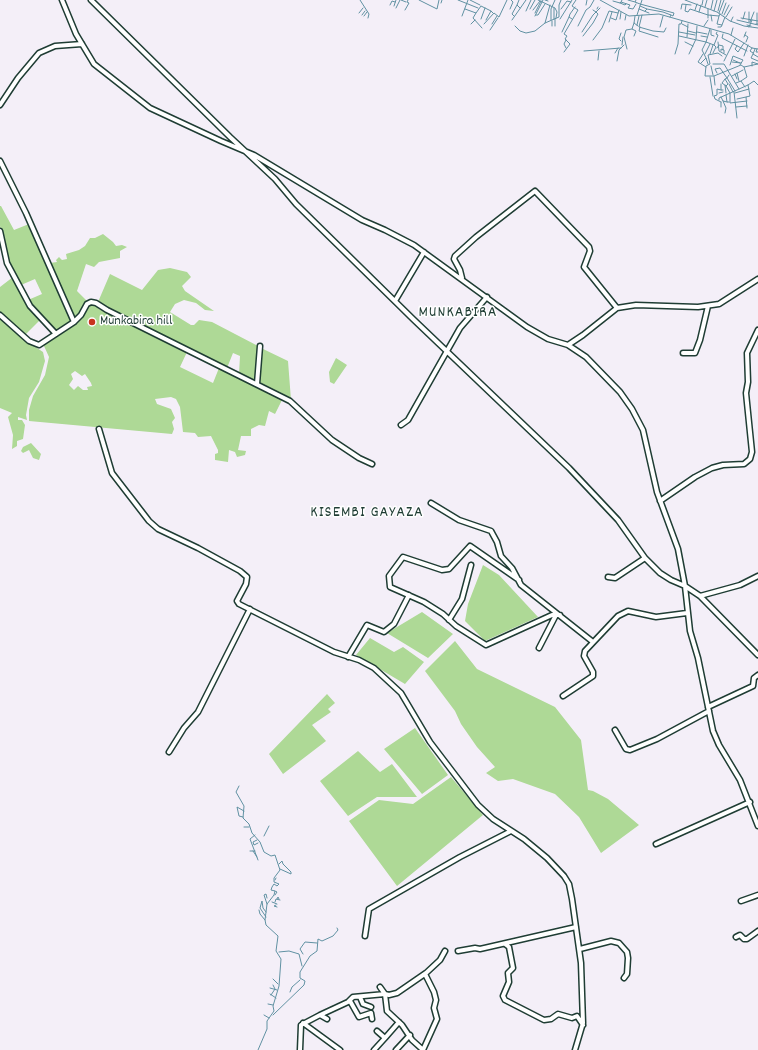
<!DOCTYPE html>
<html>
<head>
<meta charset="utf-8">
<style>
	body { margin:0 }
	canvas { display:block; background:#f4eff8 }
</style>
</head>
<body>
<canvas width="758" height="1050"></canvas>
<script>
const c = document.querySelector('canvas').getContext('2d');
c.lineJoin = 'round';
function fillPath(path, color) {
  c.fillStyle = color;
  c.fill(path, 'evenodd');
}
function toPath(rows) {
  const path = new Path2D();
  for (const r of rows) {
    path.moveTo(r[0], r[1]);
    for (let i = 2; i < r.length; i += 2) path.lineTo(r[i], r[i + 1]);
  }
  return path;
}
function strokePath(path, color, width, dash) {
  c.strokeStyle = color;
  c.lineWidth = width;
  c.lineCap = dash ? 'butt' : 'round';
  c.setLineDash(dash || []);
  c.stroke(path);
}
function write(font, color, halo, rows, align = 'center') {
  c.font = font + ' Dekko,sans-serif';
  c.lineWidth = 3;
  c.setLineDash([]);
  c.textBaseline = 'middle';
  c.strokeStyle = halo;
  c.fillStyle = color;
  for (const [text, x, y, turn = 0] of rows) {
    c.save();
    c.translate(x, y);
    c.rotate((+turn || 0) * Math.PI / 180);
    c.textAlign = isNaN(turn) ? turn : align;
    if (halo) c.strokeText(text, 0, 0);
    c.fillText(text, 0, 0);
    c.restore();
  }
}
const green = toPath([
	[0,206,1,206,14,230,29,224,73,322,56,332,33,308,28,300,42,294,35,279,21,285,12,272,6,256,6,246,0,226],
	[103,234,113,242,116,246,122,245,127,247,120,251,120,258,99,262,94,267,86,264,77,291,87,301,83,311,75,321,50,263,57,262,56,260,59,257,62,260,67,259,66,254,79,250,85,246,90,238,95,238],
	[170,268,187,272,191,277,182,286,185,291,214,311,205,310,196,303,184,300,175,304,170,312,191,325,194,325,199,320,212,322,258,346,256,379,254,382,239,374,240,356,233,353,227,368,110,310,98,302,110,274,142,290,158,270],
	[13,277,28,305,40,320,24,336,0,312,0,287],
	[90,304,94,304,99,309,187,352,180,367,213,383,219,368,282,400,275,414,269,411,265,426,259,425,251,429,251,436,241,436,238,450,246,451,245,455,237,457,235,452,229,450,228,462,215,460,215,454,218,453,218,450,211,436,198,437,195,433,183,432,180,407,176,399,171,397,155,399,157,404,171,409,175,418,172,422,174,429,172,434,29,421,29,410,33,396,45,375,49,357,44,346,45,343,79,321],
	[75,371,82,376,85,374,91,383,92,386,87,387,88,390,83,390,78,386,74,390,69,385,73,379,71,374],
	[0,317,22,338,43,352,45,361,39,382,29,398,26,415,27,420,18,417,18,420,22,420,25,425,23,439,17,441,17,446,12,449,13,435,8,417,12,413,0,408],
	[261,348,288,361,291,400,258,383],
	[336,358,347,365,334,384,330,382,329,372],
	[31,443,41,454,39,460,33,458,29,450,23,453,21,451,23,447],
	[483,565,499,575,538,617,485,641,465,621,468,604],
	[422,612,453,634,428,658,387,633],
	[370,638,394,652,403,647,424,662,405,684,356,655],
	[455,641,477,669,555,707,581,740,588,790,593,791,608,799,639,825,601,853,579,817,555,794,513,779,498,781,486,773,495,767,477,747,461,724,455,711,425,671],
	[327,694,335,703,328,709,331,712,312,725,326,741,283,774,269,754],
	[415,728,448,775,422,794,384,749],
	[358,751,380,772,392,764,417,797,377,797,348,816,320,781],
	[451,777,483,815,397,886,349,821,379,800,413,804]
]);
const stream = toPath([
	[360,0,369,14,368,18],
	[401,0,406,2],
	[419,0,437,9,439,0],
	[458,0,478,8],
	[470,0,480,5],
	[519,0,517,5,520,8],
	[538,0,555,8,557,12,556,18],
	[545,0,548,1],
	[600,0,629,16,659,14,729,34,752,48,758,49],
	[622,0,621,2,630,5,628,8,633,9,636,4],
	[628,0,635,2],
	[636,0,635,2,640,4,674,13,673,16,671,15],
	[685,0,717,12,730,21,744,26,758,28],
	[613,1,620,3,621,2],
	[441,3,442,0],
	[620,3,625,5,626,4],
	[390,5,392,1,395,2],
	[586,5,587,0],
	[686,5,685,11,688,12,690,9,708,15,719,16,720,14],
	[702,5,703,0],
	[394,6,396,0],
	[640,6,647,9,645,11],
	[705,7,707,0],
	[396,8,400,0],
	[465,9,476,13,481,6,491,11],
	[510,9,513,2,511,0],
	[530,9,535,0],
	[561,9,567,1,571,2],
	[597,9,598,7],
	[639,9,649,13],
	[647,9,663,12,671,15,670,17],
	[681,9,682,4,691,5],
	[711,9,713,0],
	[405,10,409,3,407,2,408,0],
	[533,10,540,1],
	[593,10,596,12,600,8],
	[695,10,697,4],
	[526,11,531,0],
	[714,11,717,0],
	[718,11,721,0],
	[699,12,701,5],
	[359,13,363,8],
	[476,13,473,18,482,28],
	[535,13,541,1],
	[719,13,724,0],
	[722,14,726,3],
	[362,15,365,11],
	[536,15,538,15,545,4],
	[637,15,642,0],
	[642,15,639,27,653,31,664,32,666,28],
	[711,15,712,21],
	[724,15,729,5],
	[364,16,367,12],
	[462,16,468,0],
	[514,16,512,14,517,5],
	[535,16,543,0],
	[635,16,634,23,638,26],
	[726,17,732,7],
	[611,18,616,20,619,10],
	[708,18,708,9],
	[741,18,758,21],
	[481,19,485,8],
	[554,19,554,8],
	[555,19,555,26],
	[560,19,572,0],
	[572,19,569,17,570,14,575,7],
	[620,19,621,12],
	[743,19,745,12],
	[486,20,491,11,493,13],
	[512,20,526,0],
	[551,20,551,9,555,0],
	[625,20,626,15],
	[737,20,758,25],
	[731,21,733,17],
	[609,22,612,12],
	[749,22,749,12],
	[750,22,754,12],
	[545,23,550,5],
	[634,23,632,29,636,31,634,36],
	[471,24,475,20],
	[484,24,494,13,499,17,507,0],
	[492,24,497,16],
	[682,24,688,27],
	[756,24,758,24],
	[757,24,757,13],
	[637,25,639,16],
	[722,25,725,17],
	[747,25,751,26],
	[515,26,520,31,526,33,535,31,545,23,559,17,559,5,561,0],
	[552,26,552,21],
	[578,26,586,10,590,7,594,0],
	[704,26,708,20],
	[640,27,639,31,658,37],
	[660,27,663,16],
	[718,27,721,27,722,25,717,24,719,16],
	[749,27,752,20],
	[490,30,498,18],
	[711,30,711,35,714,36],
	[688,31,696,33],
	[562,32,569,17],
	[582,32,593,15,596,12],
	[679,32,695,35],
	[697,32,707,34],
	[621,33,619,39,621,41],
	[723,34,722,38,747,51],
	[731,35,733,28],
	[745,35,748,37,746,42],
	[583,36,593,23,598,14,596,12],
	[679,36,706,42],
	[701,36,707,37],
	[687,37,688,24],
	[744,37,746,32],
	[593,40,602,28,609,11,618,13],
	[685,42,693,46],
	[706,42,710,29],
	[718,42,719,51,726,55],
	[622,45,623,37],
	[737,46,735,49,738,52,744,43],
	[566,48,564,44,566,40],
	[717,48,719,45,723,46,723,50],
	[752,48,750,51,753,53],
	[627,49,624,37,626,30,632,29],
	[755,49,753,54,758,57],
	[757,49,756,52,758,52],
	[584,51,621,48],
	[721,51,721,49,724,50,724,53],
	[564,52,570,44,565,39,567,36,564,34,578,10,572,6,576,0],
	[615,53,618,48],
	[713,53,716,47,714,45],
	[675,54,678,44,679,24,681,24,682,21],
	[689,54,696,39,697,26],
	[703,54,698,62,706,67],
	[705,54,710,44],
	[710,54,713,45],
	[753,54,751,58,758,61],
	[722,56,718,53,708,55,710,64,706,66,705,76,714,76,741,65,744,67],
	[744,56,748,45],
	[706,58,702,50,706,42,714,45,718,35,716,34,717,32],
	[598,60,599,51],
	[733,60,740,63],
	[617,61,619,50,624,45],
	[724,61,735,39],
	[732,62,741,63],
	[701,63,706,58,708,64],
	[713,64,724,64,739,89],
	[730,65,733,56,743,60,740,65],
	[711,66,713,75],
	[752,66,752,62,758,64],
	[717,73,715,69,720,68,727,78,725,79],
	[737,73,739,81],
	[735,74,737,79],
	[729,75,727,78,735,91],
	[714,76,715,85],
	[732,76,743,70],
	[710,77,713,96],
	[741,81,747,77,744,67,758,64],
	[736,83,741,81,745,87],
	[721,84,721,90,723,90],
	[729,84,733,92],
	[725,85,726,93],
	[726,86,722,83,725,79,728,84,726,86,730,93,730,103,747,101],
	[734,92,737,118],
	[719,93,723,92],
	[735,93,749,89],
	[726,95,727,102,729,102],
	[721,97,723,101,727,102],
	[737,99,746,97],
	[719,100,719,98,748,85,754,81,758,85],
	[723,101,726,108,725,113],
	[721,102,715,99,714,96,717,95,717,89,721,90],
	[721,102,721,107],
	[736,107,747,106],
	[747,108,746,97,750,96,748,85],
	[239,786,236,792,244,806,243,818,249,824,252,833,260,842,264,852,271,856,275,855,280,870,274,878,274,882,279,884,277,886,274,884,272,887,271,890,275,891,274,895,267,904,265,920,266,925,278,936,276,951,281,959,279,986,273,1006,274,1011,267,1021,267,1029,258,1050],
	[243,817,239,816,237,807,244,811],
	[244,827,249,827],
	[255,835,250,839,258,860],
	[264,836,269,826],
	[257,840,253,842,254,845,258,843],
	[250,851,255,851],
	[253,851,257,857],
	[279,864,282,861,283,864,291,872,291,874,280,869],
	[275,880,276,878],
	[275,895,277,892,275,891],
	[277,899,278,897,279,899],
	[272,902,277,904],
	[275,902,276,899,280,900],
	[267,904,264,895,266,894,267,898],
	[276,905,274,906,277,907],
	[259,910,260,914,265,920],
	[266,912,263,908,262,901,260,908,266,917],
	[279,952,289,951,299,954,302,966],
	[303,954,300,949,305,942,317,943],
	[273,979,278,984],
	[270,988,277,990],
	[290,992,292,987,300,980],
	[270,994,276,998],
	[271,995,275,989,273,985],
	[268,1004,273,1005],
	[264,1015,269,1018],
	[273,1015,304,985,305,981,300,978,300,972,310,956,317,951,318,939,322,941,333,936,338,930,337,928]
]);
const minor = toPath([
	[62,0,76,34,94,64,150,108,221,141,254,155,362,220,385,230,414,245,527,327,548,339,568,345,586,357,620,392,632,409,643,430,657,492,678,549,685,586,690,631,698,658,713,731,719,745,740,780,758,826],
	[91,0,230,137,275,179,296,204,413,319,569,468,618,520,645,558,660,573,671,580,685,586,700,596,758,655],
	[0,105,18,78,39,53,55,46,82,44],
	[0,161,26,213,74,322],
	[0,231,7,263,30,306,56,334],
	[462,278,460,270,454,259,455,256,476,237,535,191,589,247,590,251,584,267,617,308],
	[395,301,424,252],
	[0,315,29,341,39,345,74,322,81,315,87,304,91,302,96,303,107,310,290,401,332,440,359,458,372,464],
	[568,345,583,335,617,308,636,305,698,307,719,304,758,279],
	[683,353,695,353,700,340,708,306],
	[257,384,260,346],
	[401,425,408,420,460,328,487,297],
	[99,429,112,473,149,521,158,529,198,548,240,571,247,577,246,584,237,601,239,604,334,652,359,660,374,668,401,693,430,742,478,805,493,819,524,839,547,858,564,876,569,884,572,899,581,963,583,1023,575,1050],
	[660,501,695,477,712,468,723,465,744,464,750,459,752,452,746,393,748,382,747,353,758,330],
	[431,503,459,520,491,531,497,542,501,556,512,568,521,585,593,642],
	[608,577,615,578,645,558],
	[519,580,470,546,449,569,442,570,403,557,389,576,390,587,424,602,443,614,456,626,486,645,552,615,560,615],
	[700,596,740,585,758,576],
	[449,620,462,599,471,565],
	[539,648,556,615],
	[348,657,367,625,384,632,394,624,409,595],
	[563,696,593,676,593,672,584,656,585,651,618,616,628,611,656,617,687,613],
	[708,707,753,686,754,678,758,675],
	[615,730,626,749,630,750,657,739,709,711],
	[169,752,184,728,198,712,250,609],
	[656,844,750,802],
	[741,901,758,895],
	[365,936,369,909,460,857,511,831],
	[736,937,740,935,744,939,747,939,758,931],
	[505,944,509,947,513,968,508,973,509,982,503,996,505,1000,544,1020,551,1019,558,1014,572,1018,577,1016,583,1025],
	[580,949,611,941,619,943,627,952,628,958,627,974,624,978],
	[458,951,475,948,480,949,576,927],
	[380,987,385,994,387,1011,402,1025,412,1040,422,1049],
	[360,997,363,1004,371,1007],
	[350,1001,359,1017,371,1013,372,1019],
	[320,1015,348,1002,353,997,385,994,389,995,397,993,426,973],
	[303,1023,340,1050],
	[385,1038,399,1022],
	[300,1050,301,1025,320,1015,327,1019],
	[374,1050,385,1038,377,1031],
	[396,1050,410,1035],
	[423,1050,437,1019,434,1008,436,1000,434,992,425,974,440,960,445,951]
]);
const markers = [
	[92,322,4,"#c8321e"]
];
const poiNames = [
	["Munkabira hill",100,322]
];
const quarterNames = [
	["MUNKABIRA",458,314],
	["KISEMBI GAYAZA",367,514]
];
fillPath(green, '#aed996');
strokePath(stream, '#6091a2', 1);
strokePath(minor, '#1f3d34', 7);
strokePath(minor, '#fff', 4);
for (const [x, y, r, color] of markers) {
  const dot = new Path2D();
  dot.arc(x, y, r, 0, 2 * Math.PI);
  c.fillStyle = color;
  c.fill(dot);
  strokePath(dot, '#fff', 1.5);
}
write('14px', '#1f3d34', '#fff', poiNames, 'left');
c.letterSpacing = '1px';
write('16px', '#1f3d34', '#fff', quarterNames);
c.letterSpacing = '0px';
</script>
</body>
</html>
